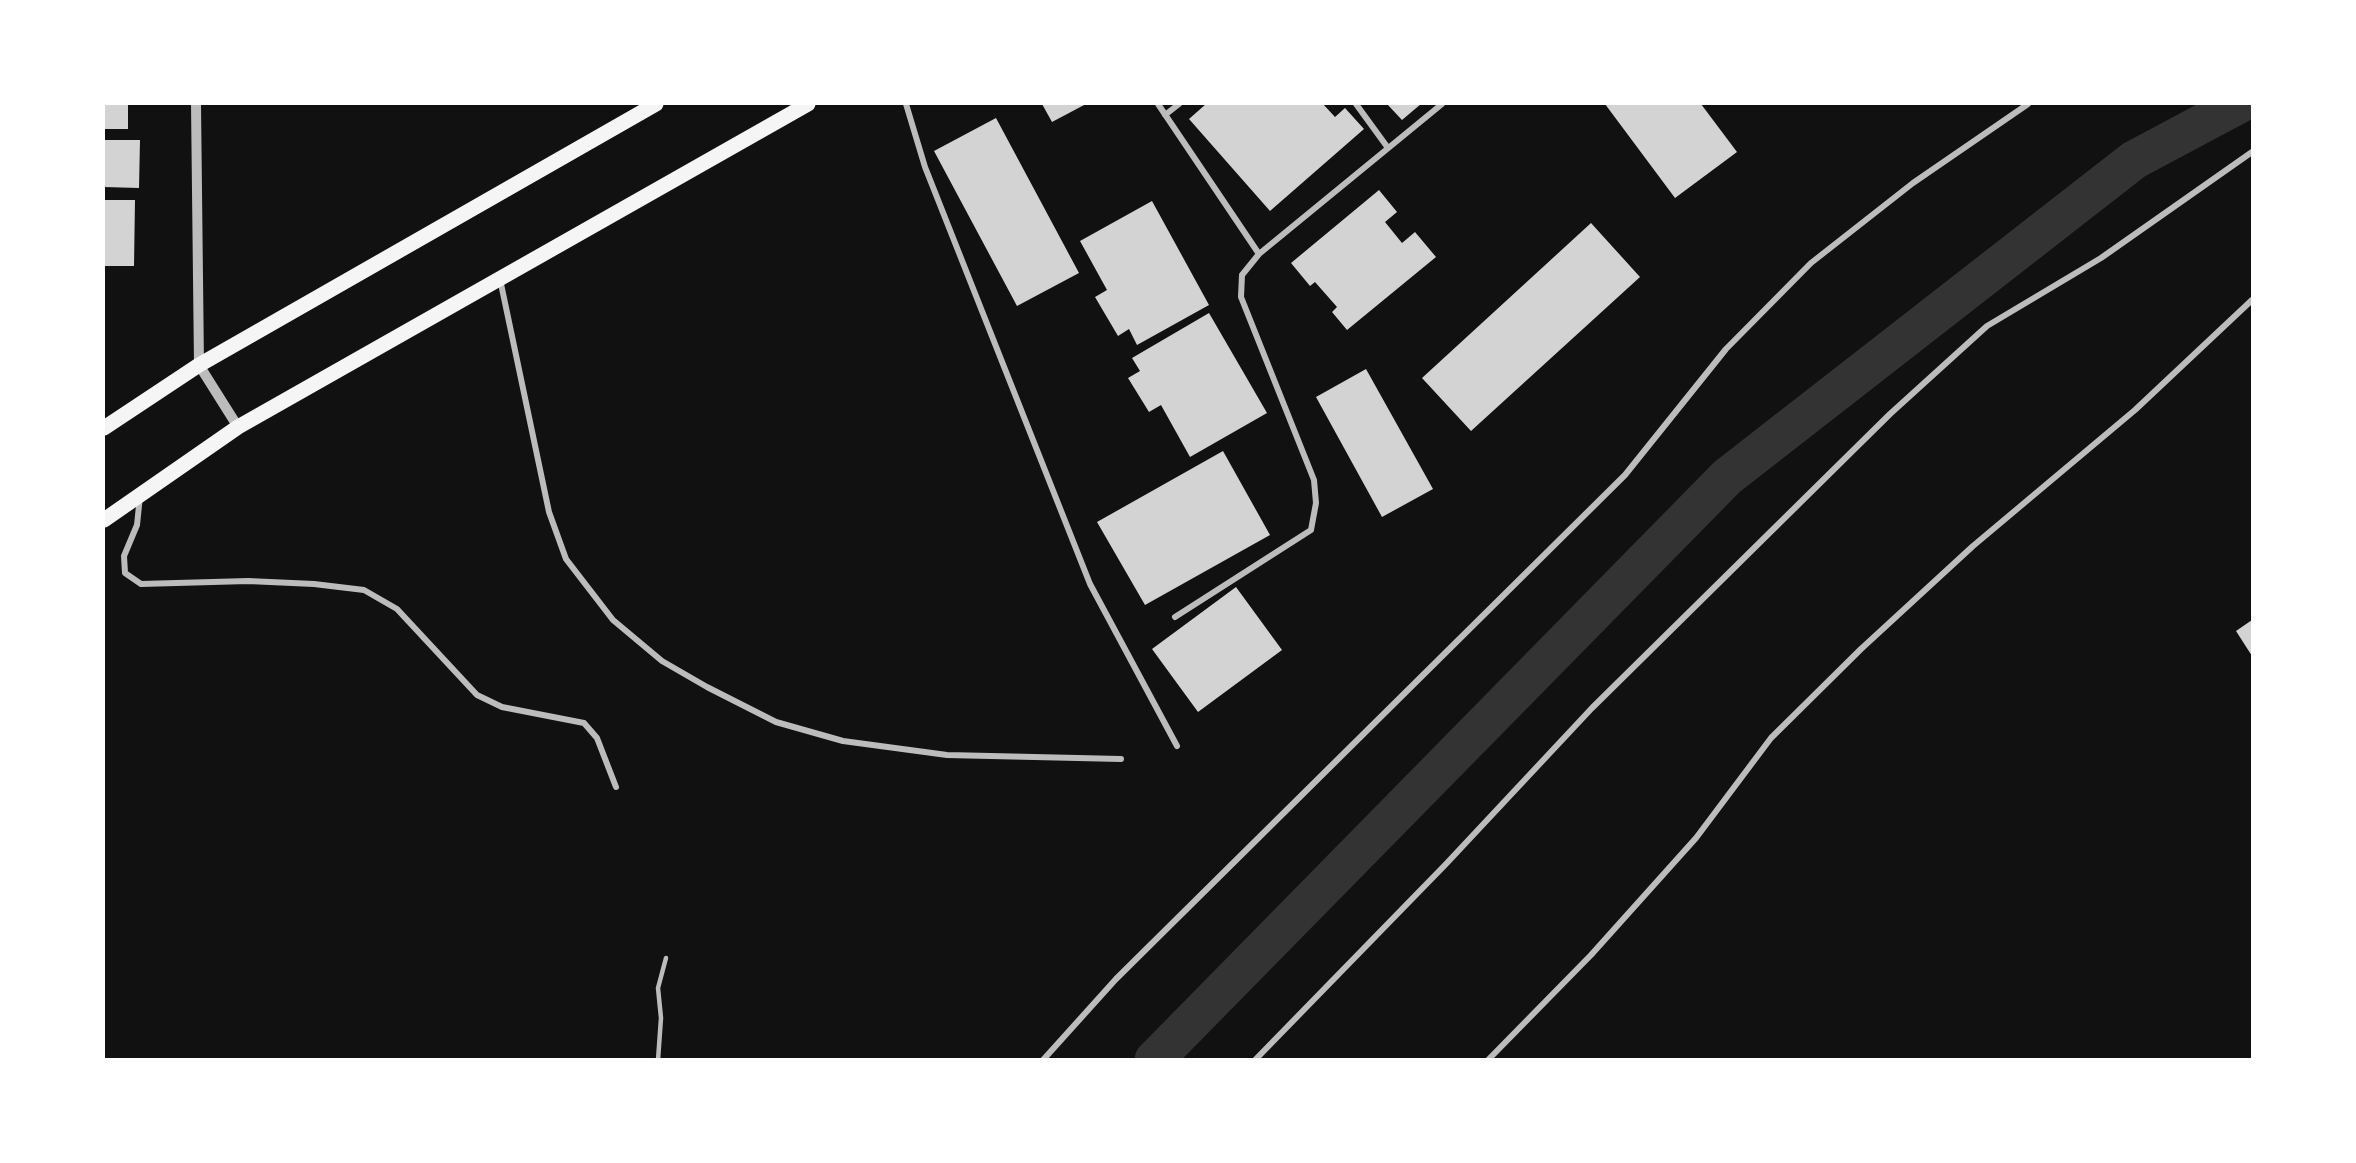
<!DOCTYPE html>
<html>
<head>
<meta charset="utf-8">
<style>
	body { margin:0 }
	#map { position:relative; width:2356px; height:1163px; overflow:hidden; background:#111; font-family:Barlow,sans-serif }
	canvas { display:block }
	.frame { position:absolute; inset:0; border:105px solid #fff; pointer-events:none }
</style>
</head>
<body>
<div id="map">
<canvas width="2356" height="1163"></canvas>
<div class="frame"></div>
</div>
<script>
const c = document.querySelector('canvas').getContext('2d');
c.lineJoin = 'round';
function toPath(rows) {
  const path = new Path2D();
  for (const r of rows) {
    path.moveTo(r[0], r[1]);
    for (let i = 2; i < r.length; i += 2) path.lineTo(r[i], r[i + 1]);
  }
  return path;
}
function strokePath(path, color, width, dash) {
  c.strokeStyle = color;
  c.lineWidth = width;
  c.lineCap = dash ? 'butt' : 'round';
  c.setLineDash(dash || []);
  c.stroke(path);
}
function fillPath(path, color) {
  c.fillStyle = color;
  c.fill(path, 'evenodd');
}
const canal = toPath([
	[1154,1060,1727,477,2134,160,2239,104]
]);
const building = toPath([
	[104,104,128,104,128,129,104,129],
	[1042,104,1086,104,1052,122],
	[1206,104,1323,104,1335,117,1345,108,1364,129,1270,211,1189,119],
	[1387,104,1421,104,1402,120],
	[1605,104,1701,104,1737,152,1675,198],
	[996,118,1079,273,1017,306,934,151],
	[104,140,140,140,139,188,104,187],
	[1379,190,1397,212,1385,222,1402,243,1415,232,1436,257,1347,330,1332,312,1337,307,1315,282,1310,286,1291,263],
	[104,200,135,200,134,266,104,266],
	[1152,201,1209,305,1137,345,1129,329,1118,336,1095,297,1107,290,1080,241],
	[1591,223,1640,277,1471,431,1422,378],
	[1209,313,1267,413,1190,457,1161,405,1149,412,1128,378,1140,371,1132,358],
	[1366,369,1433,489,1382,517,1316,397],
	[1223,451,1270,535,1145,605,1097,522],
	[1236,587,1282,650,1198,712,1152,649],
	[2252,620,2252,656,2236,631]
]);
const service = toPath([
	[658,1060,661,1018,658,988,666,958]
]);
const minor = toPath([
	[906,104,925,167,1090,584,1177,746],
	[1158,104,1259,254],
	[1356,104,1388,148],
	[1165,115,1179,104],
	[500,279,549,512,566,559,613,620,662,661,707,687,776,722,843,741,947,755,1121,759],
	[140,496,137,525,124,556,125,573,141,584,248,581,314,584,364,590,397,609,477,695,502,707,584,723,597,738,616,787],
	[1175,617,1311,530,1316,503,1314,480,1241,297,1242,275,1259,254,1442,104],
	[1043,1060,1116,979,1625,475,1726,349,1811,263,1913,183,2028,104],
	[1255,1060,1446,864,1592,708,1890,414,1987,326,2101,258,2252,152],
	[1488,1060,1591,955,1696,838,1771,738,1861,649,1973,546,2135,410,2252,300]
]);
const tertiary = toPath([
	[196,104,199,365,238,427]
]);
const primary = toPath([
	[104,428,199,365,656,104],
	[104,520,238,427,808,104]
]);
strokePath(canal, '#333', 39);
fillPath(building, '#d3d3d3');
strokePath(service, '#bcbcbc', 4.5);
strokePath(minor, '#bcbcbc', 6);
strokePath(tertiary, '#bcbcbc', 10);
strokePath(primary, '#f5f5f5', 15);
</script>
</body>
</html>
